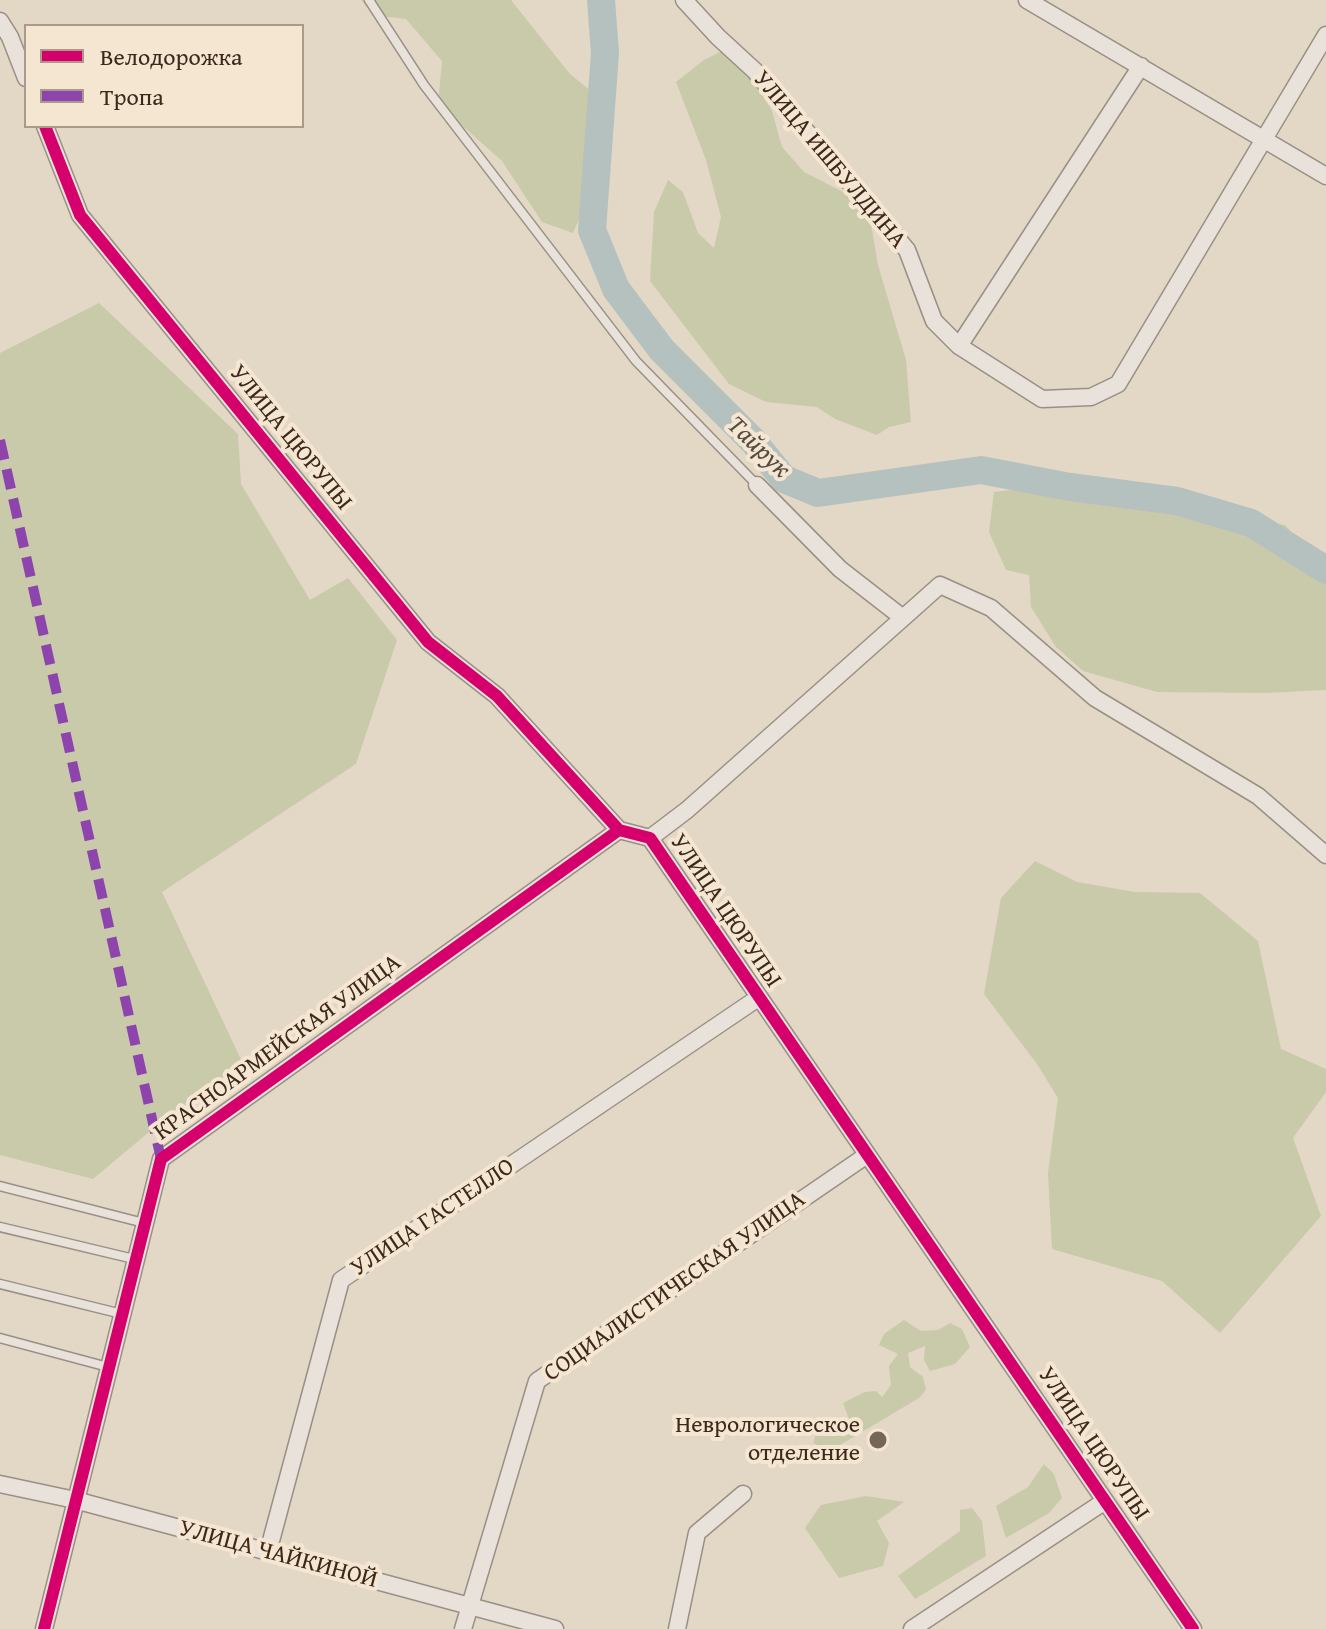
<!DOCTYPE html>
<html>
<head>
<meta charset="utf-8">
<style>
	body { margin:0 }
	#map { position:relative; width:1326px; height:1629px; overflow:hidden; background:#e3d7c6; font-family:"Gentium Book Plus",serif }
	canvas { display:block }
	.legend { position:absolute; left:24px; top:24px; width:280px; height:104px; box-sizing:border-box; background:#f5e6d2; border:2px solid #ab9a89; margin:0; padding:10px 14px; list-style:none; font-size:24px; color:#3c291c }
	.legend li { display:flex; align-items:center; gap:16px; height:40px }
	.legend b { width:40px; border:2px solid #ab9a89 }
</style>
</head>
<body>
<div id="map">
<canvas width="1326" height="1629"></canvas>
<ul class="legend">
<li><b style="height:10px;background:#d6006c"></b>Велодорожка</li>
<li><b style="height:10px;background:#8e44ad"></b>Тропа</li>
</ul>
</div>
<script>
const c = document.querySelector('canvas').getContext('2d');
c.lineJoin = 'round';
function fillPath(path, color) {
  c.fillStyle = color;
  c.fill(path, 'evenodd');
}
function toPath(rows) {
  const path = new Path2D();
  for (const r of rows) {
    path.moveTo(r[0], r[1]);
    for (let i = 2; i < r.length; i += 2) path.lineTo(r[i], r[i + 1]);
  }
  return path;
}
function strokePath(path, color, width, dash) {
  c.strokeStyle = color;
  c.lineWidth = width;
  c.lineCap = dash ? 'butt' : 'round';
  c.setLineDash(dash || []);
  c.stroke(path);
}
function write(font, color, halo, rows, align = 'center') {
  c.font = font + ' "Gentium Book Plus",serif';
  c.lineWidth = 8;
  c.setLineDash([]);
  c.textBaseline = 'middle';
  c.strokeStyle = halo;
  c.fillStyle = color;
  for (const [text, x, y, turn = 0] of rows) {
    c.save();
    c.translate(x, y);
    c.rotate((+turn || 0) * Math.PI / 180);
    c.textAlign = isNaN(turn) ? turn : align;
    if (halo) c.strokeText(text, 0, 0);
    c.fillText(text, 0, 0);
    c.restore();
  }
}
const green = toPath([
	[361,0,511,0,569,73,593,93,588,198,573,233,542,222,502,161,438,104,442,61,406,19,373,15],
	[722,51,745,65,772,111,782,147,804,172,845,193,871,224,878,265,906,360,911,422,889,427,877,435,835,419,817,407,766,402,729,384,650,281,654,212,668,180,683,192,698,233,714,248,721,217,706,160,676,82,704,60],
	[99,303,238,434,241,484,310,600,348,578,397,640,356,764,162,892,245,1068,149,1132,93,1179,0,1155,0,353],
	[1035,487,1285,525,1326,569,1326,690,1268,693,1157,692,1083,671,1056,647,1031,607,1029,575,1006,570,989,532,994,492],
	[1035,861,1077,882,1135,892,1200,893,1258,941,1281,1049,1326,1069,1326,1092,1293,1138,1321,1216,1220,1333,1162,1281,1052,1249,1048,1173,1058,1098,1037,1064,984,994,1001,898],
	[904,1320,921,1331,938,1330,950,1323,962,1329,970,1347,955,1364,930,1371,924,1360,925,1346,908,1353,910,1367,923,1377,926,1390,919,1398,830,1451,813,1443,817,1432,828,1422,837,1427,849,1419,843,1403,865,1392,876,1391,882,1397,891,1385,889,1366,898,1354,879,1345,884,1334],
	[1044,1464,1054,1474,1062,1498,1049,1513,1006,1538,996,1506,1028,1487],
	[866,1496,904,1502,877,1521,889,1543,883,1566,839,1578,805,1528,821,1505],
	[972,1508,982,1521,986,1556,915,1599,898,1576,960,1531,960,1510]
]);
const river = toPath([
	[601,0,605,53,592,230,616,289,662,350,753,441,784,479,818,493,981,470,1070,487,1177,501,1251,523,1326,570]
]);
const service = toPath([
	[369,0,424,85,636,361,757,485],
	[0,1186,144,1223],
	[0,1227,134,1259],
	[0,1284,122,1314],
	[0,1338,108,1367]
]);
const minor = toPath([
	[684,0,718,37,755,71,907,250,934,321,959,346,1042,399,1091,397,1118,384,1326,35],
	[1027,0,1326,176],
	[0,21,10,37,26,78],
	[45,126,80,215,428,642,497,696,619,830,650,838,1193,1629],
	[959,346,1141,66],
	[757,485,840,569,903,618,940,585,991,608,1095,698,1258,796,1326,855],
	[650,838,687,810,903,618],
	[0,1484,75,1500,555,1629],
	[268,1552,341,1280,758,998],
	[44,1629,161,1159,619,830],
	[463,1629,537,1381,867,1155],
	[677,1629,697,1533,743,1494],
	[912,1629,1105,1501]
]);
const quiet = toPath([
	[0,440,161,1159]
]);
const cycleway = toPath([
	[45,126,80,215,428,642,497,696,619,830,650,838,1193,1629],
	[44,1629,161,1159,619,830]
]);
const markers = [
	[878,1440,10,"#766658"]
];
const streetNames = [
	["УЛИЦА ИШБУЛДИНА",829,160,50],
	["УЛИЦА ЦЮРУПЫ",290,438,51],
	["УЛИЦА ЦЮРУПЫ",725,911,56],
	["КРАСНОАРМЕЙСКАЯ УЛИЦА",278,1048,-36],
	["УЛИЦА ГАСТЕЛЛО",433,1218,-34],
	["СОЦИАЛИСТИЧЕСКАЯ УЛИЦА",675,1287,-35],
	["УЛИЦА ЦЮРУПЫ",1093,1444,56],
	["УЛИЦА ЧАЙКИНОЙ",278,1555,15]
];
const poiNames = [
	["Неврологическое",860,1426],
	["отделение",860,1454]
];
const waterNames = [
	["Тайрук",758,448,44]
];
fillPath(green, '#c9caaa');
strokePath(river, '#b5c1be', 28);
strokePath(service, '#999085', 11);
strokePath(minor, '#999085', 19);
strokePath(service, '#e9e2da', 8);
strokePath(minor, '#e9e2da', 16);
strokePath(quiet, '#8e44ad', 10, [20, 10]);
strokePath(cycleway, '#d6006c', 12);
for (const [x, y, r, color] of markers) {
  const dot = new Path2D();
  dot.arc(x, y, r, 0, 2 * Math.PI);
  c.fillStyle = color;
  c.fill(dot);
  strokePath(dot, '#f5e6d2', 3);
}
write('24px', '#3c291c', '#f5e6d2', streetNames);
write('24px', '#3c291c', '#f5e6d2', poiNames, 'right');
write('italic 26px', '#554c44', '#f5e6d2', waterNames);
</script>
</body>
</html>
